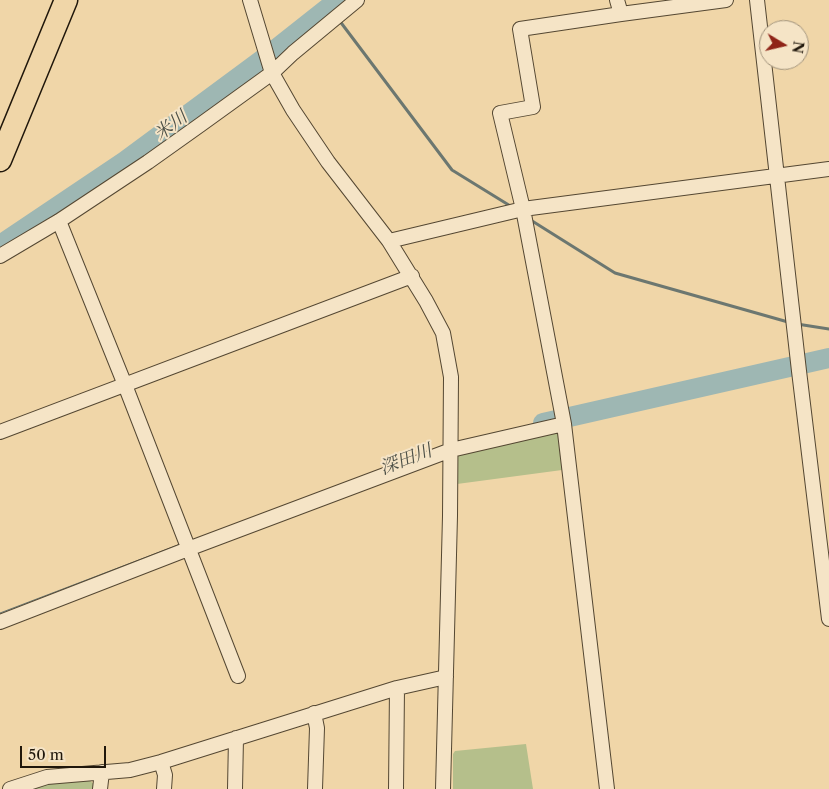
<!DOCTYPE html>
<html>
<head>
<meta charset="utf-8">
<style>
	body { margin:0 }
	#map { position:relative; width:829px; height:789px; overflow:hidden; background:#f0d6a8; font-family:"Libre Caslon Text",serif }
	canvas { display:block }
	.north { position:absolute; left:759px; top:20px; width:50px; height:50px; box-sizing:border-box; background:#f5e4c6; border:1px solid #a0927b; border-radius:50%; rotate:99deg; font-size:14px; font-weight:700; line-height:20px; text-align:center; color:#20170b }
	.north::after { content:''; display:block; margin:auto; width:18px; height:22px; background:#8f2418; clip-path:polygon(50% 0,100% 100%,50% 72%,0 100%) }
	.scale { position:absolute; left:20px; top:746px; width:86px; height:22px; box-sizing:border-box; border:2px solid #20170b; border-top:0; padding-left:6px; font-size:15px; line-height:18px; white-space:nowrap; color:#20170b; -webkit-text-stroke:4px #f5e4c6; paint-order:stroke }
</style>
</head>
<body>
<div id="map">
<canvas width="829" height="789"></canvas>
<div class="north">N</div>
<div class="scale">50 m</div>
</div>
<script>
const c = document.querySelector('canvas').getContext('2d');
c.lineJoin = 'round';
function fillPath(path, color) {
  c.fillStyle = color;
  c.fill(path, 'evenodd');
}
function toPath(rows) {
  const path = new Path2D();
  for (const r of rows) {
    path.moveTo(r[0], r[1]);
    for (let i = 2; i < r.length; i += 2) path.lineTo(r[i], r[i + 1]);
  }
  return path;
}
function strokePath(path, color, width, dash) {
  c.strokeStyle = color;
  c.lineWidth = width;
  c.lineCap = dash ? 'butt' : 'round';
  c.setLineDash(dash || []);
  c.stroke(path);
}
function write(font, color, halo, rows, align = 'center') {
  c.font = font + ' "Libre Caslon Text","Noto Serif JP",serif';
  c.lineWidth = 4;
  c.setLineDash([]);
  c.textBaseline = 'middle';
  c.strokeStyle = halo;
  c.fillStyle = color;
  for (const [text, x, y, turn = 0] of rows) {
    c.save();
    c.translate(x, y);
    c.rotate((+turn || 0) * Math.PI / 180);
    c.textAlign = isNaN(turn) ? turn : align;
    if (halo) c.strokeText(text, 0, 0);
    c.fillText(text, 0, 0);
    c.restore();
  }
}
const green = toPath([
	[559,431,562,470,457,484,456,452],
	[526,744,533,789,453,789,453,754,455,751],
	[88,779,95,785,95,789,26,789,47,781]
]);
const water = toPath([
	[178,545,179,547,0,616,0,613,178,545]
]);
const stream = toPath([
	[329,7,335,15],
	[339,20,452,170,512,207],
	[529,219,615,273,788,322],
	[797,324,829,329]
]);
const river = toPath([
	[0,245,125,161,267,56,338,0],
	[543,423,829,358]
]);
const street = toPath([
	[250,0,272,73,293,110,328,162,389,241,426,301,443,333,451,377,450,516,443,789],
	[617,0,621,14],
	[757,0,799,371,829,619],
	[59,221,125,385,238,676],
	[389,241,523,209,829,169],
	[0,256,59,221,148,162,200,125,272,73,293,53,357,0],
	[0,432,412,276],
	[0,622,188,549,451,450,564,424],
	[314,713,317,728,315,789],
	[161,762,165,775,164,789],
	[10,789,47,777,130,770,161,762,397,688,446,677],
	[100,789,102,772],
	[235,789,236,738],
	[396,789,397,688],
	[607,789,564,424,523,209,500,113,533,107,520,29,621,14,726,0]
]);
const primary = toPath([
	[0,160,66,0]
]);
const waterNames = [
	["米川",171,126,-37],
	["深田川",406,460,-21]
];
fillPath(green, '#b5bf8b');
fillPath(water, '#9eb7b3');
strokePath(water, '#6c7770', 1);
strokePath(stream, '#6c7770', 3);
strokePath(river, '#9eb7b3', 20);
strokePath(street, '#544732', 16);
strokePath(primary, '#20170b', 25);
strokePath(street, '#f5e4c6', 14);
strokePath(primary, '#f0d6a8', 22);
write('italic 18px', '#4c4f46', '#f5e4c6', waterNames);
</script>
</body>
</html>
